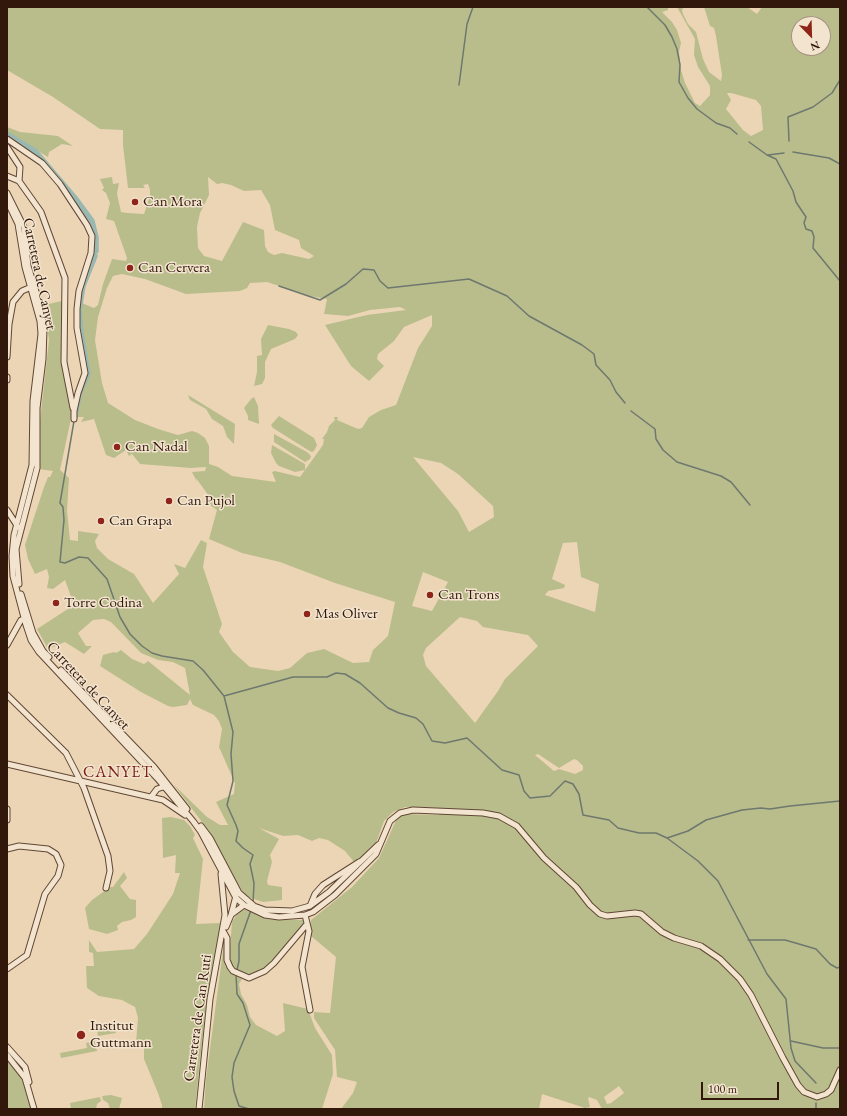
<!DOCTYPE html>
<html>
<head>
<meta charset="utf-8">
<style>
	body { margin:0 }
	#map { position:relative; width:847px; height:1116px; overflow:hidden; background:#ecd5b5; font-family:"EB Garamond",serif }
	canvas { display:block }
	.frame { position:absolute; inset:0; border:8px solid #31180a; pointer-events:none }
	.north { position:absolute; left:791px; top:16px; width:40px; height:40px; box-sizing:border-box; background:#f3e4cf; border:1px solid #a59280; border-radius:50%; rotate:157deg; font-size:11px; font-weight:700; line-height:16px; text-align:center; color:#31180a }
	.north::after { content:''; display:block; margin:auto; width:14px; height:18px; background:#8f2418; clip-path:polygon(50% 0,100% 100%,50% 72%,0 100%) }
	.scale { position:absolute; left:701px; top:1082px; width:78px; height:18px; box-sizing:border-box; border:2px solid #31180a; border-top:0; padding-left:5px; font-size:12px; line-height:14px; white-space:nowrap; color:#31180a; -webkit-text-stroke:3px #f3e4cf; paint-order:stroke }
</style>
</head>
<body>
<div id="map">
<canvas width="847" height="1116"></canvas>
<div class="frame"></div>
<div class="north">N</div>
<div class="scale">100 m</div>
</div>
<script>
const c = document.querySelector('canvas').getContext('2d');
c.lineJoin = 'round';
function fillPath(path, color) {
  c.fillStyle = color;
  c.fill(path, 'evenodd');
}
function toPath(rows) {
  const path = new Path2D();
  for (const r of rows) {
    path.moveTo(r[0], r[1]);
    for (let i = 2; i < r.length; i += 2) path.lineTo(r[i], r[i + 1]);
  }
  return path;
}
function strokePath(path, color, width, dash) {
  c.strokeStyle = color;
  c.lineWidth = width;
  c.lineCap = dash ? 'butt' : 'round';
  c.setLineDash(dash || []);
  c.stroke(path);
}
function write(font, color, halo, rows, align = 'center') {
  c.font = font + ' "EB Garamond",serif';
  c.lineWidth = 3;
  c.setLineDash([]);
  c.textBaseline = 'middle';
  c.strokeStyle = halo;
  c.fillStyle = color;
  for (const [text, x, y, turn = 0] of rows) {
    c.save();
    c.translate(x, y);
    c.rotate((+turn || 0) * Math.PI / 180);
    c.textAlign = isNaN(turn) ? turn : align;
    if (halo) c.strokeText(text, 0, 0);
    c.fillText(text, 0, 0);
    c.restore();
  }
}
const green = toPath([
	[7,7,668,7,668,10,662,12,672,22,677,30,681,43,679,52,681,70,685,83,695,103,700,106,710,95,710,86,698,67,694,55,695,39,677,7,684,7,682,10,683,14,688,24,696,32,703,59,709,72,721,81,722,75,716,36,714,28,710,26,704,7,747,7,757,14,762,7,840,7,840,1109,602,1109,597,1100,589,1097,588,1098,590,1107,585,1108,542,1094,539,1109,341,1109,353,1093,357,1082,337,1077,335,1050,314,1018,314,1012,330,1013,336,957,311,936,311,920,352,887,379,858,398,816,405,814,439,815,441,808,405,807,393,812,384,821,375,846,368,854,354,862,345,851,328,840,319,838,312,841,298,835,283,836,259,828,279,839,270,855,272,862,267,881,268,885,282,887,282,900,263,902,245,896,205,826,174,785,207,817,220,825,228,825,216,802,234,794,235,783,219,747,222,729,219,721,214,715,193,705,190,699,187,705,173,707,168,706,141,692,100,666,103,655,114,652,116,653,121,650,132,659,144,664,148,661,190,695,185,668,173,662,158,660,141,653,111,622,104,619,93,620,78,633,86,646,92,646,84,654,65,642,48,649,37,629,74,605,65,580,53,589,47,588,49,577,47,569,35,574,28,559,25,545,44,487,48,477,50,477,53,471,39,469,40,421,49,340,44,305,62,301,62,361,72,414,60,470,69,478,67,511,70,540,78,541,78,531,99,534,95,541,97,548,108,559,134,574,153,603,179,574,174,564,185,568,201,540,207,543,203,567,222,624,219,632,233,652,250,667,278,671,290,668,307,653,324,649,353,663,369,662,373,650,388,636,395,602,335,583,280,562,242,553,209,539,217,510,210,505,208,501,211,499,196,478,197,482,192,472,205,471,206,467,191,468,140,464,132,454,129,456,126,450,114,458,106,455,94,419,81,422,84,417,77,417,79,399,89,374,81,318,82,303,94,308,98,305,103,284,112,259,126,261,127,258,114,221,106,219,110,203,106,193,102,190,104,188,100,179,112,177,113,184,119,183,117,194,121,212,127,213,144,214,150,196,150,190,148,184,143,185,145,188,128,188,123,145,123,130,100,129,53,97,7,70],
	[799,24,823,24,823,48,799,48],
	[727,93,731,93,756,100,761,106,763,130,751,136,743,130,726,109,731,100],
	[208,177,217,184,222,183,231,185,244,191,261,190,270,205,275,230,299,240,301,248,314,256,309,259,282,253,274,255,268,252,265,246,264,230,243,222,222,261,204,256,198,248,197,227,200,213,209,195],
	[122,274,145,279,186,294,240,291,247,288,250,283,267,282,310,296,327,299,324,314,348,316,370,310,400,307,406,310,367,315,325,325,351,366,369,381,384,366,377,359,378,354,394,341,404,327,432,315,432,326,418,348,396,405,381,410,369,417,362,428,358,429,337,420,338,417,334,417,335,420,329,426,327,432,322,439,324,439,323,445,300,477,275,471,272,472,276,482,232,476,218,467,209,464,209,446,205,438,198,433,192,431,178,435,158,429,135,420,108,403,102,383,95,340,98,317,107,288,113,276],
	[413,457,441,463,458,474,493,506,494,517,469,532,458,511],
	[577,542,581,577,599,584,595,612,545,595,548,591,564,588,565,585,563,584,552,579,563,543],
	[423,572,448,582,432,611,412,606],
	[460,617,477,621,483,627,528,635,538,646,505,679,498,691,475,723,426,666,423,655,426,648],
	[538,754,559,768,574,759,577,760,583,766,583,770,575,774,559,769,554,771,535,755],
	[619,1086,624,1093,611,1103,607,1104,604,1097],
	[7,127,20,132,58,136,73,146,62,144,49,152,48,157,7,133],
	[268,325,289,329,296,332,298,335,295,339,271,349,265,362,265,378,262,384,254,386,257,372,257,356,262,355,261,339],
	[188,395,235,424,234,444,227,437,223,426,212,419,206,409,190,400],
	[254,397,258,406,259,424,248,420,248,416,244,408,251,399],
	[279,416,314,438,317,445,314,451,312,452,308,450,273,428,271,425],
	[274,434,307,452,311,456,310,459,305,462,274,442],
	[272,445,305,464,305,470,295,472,279,466,276,463,271,453],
	[171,817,184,820,190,826,195,835,193,838,203,859,196,924,221,923,205,1013,195,1109,162,1109,162,1105,158,1093,144,1059,144,1043,136,1043,138,1018,135,1007,122,1000,99,996,87,988,86,966,94,966,93,953,89,952,89,940,97,952,134,949,147,934,173,894,180,873,175,873,176,855,163,858,162,818],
	[124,872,127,878,120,886,130,899,136,900,136,917,131,920,122,922,117,926,118,930,107,934,89,929,85,908,92,900,110,887,113,887],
	[243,909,271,919,303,920,303,925,293,939,268,965,254,975,232,970,229,962,232,922,239,911],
	[224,943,225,966,235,976,242,979,239,984,241,994,247,1005,250,1017,256,1025,277,1036,285,1031,283,1003,308,1009,315,1028,332,1055,333,1074,322,1109,204,1109,206,1079],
	[115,1024,116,1033,98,1036,97,1028],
	[95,1041,97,1051,61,1058,60,1053,87,1048,86,1043],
	[7,1056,24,1083,31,1109,7,1109],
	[111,1095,122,1098,119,1109,110,1109,108,1103,103,1100,102,1096],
	[100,1097,101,1101,97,1104,96,1109,71,1109,70,1103]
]);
const stream = toPath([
	[647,7,665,25,672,37,677,49,680,65,679,82,688,98,697,109,716,123,730,128,737,134],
	[459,85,467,24,473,7],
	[789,141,788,117,813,107,832,93,840,80],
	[749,142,767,155,776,159,793,191,796,202,806,217,804,223,806,229,812,231,814,237,813,248,840,281],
	[793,152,829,158,840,164],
	[768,155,784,153],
	[279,286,320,300,346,284,363,269,374,270,380,281,388,288,469,279,507,296,529,316,582,345,594,354,596,365,610,380,616,392,625,403],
	[631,411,655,429,656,439,663,450,677,462,721,476,731,482,750,505],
	[74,421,60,503,63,507,64,520,60,562,65,563,79,557,88,558,107,579,120,617,130,634,142,646,152,653,162,656,193,661,203,670,224,696,233,732,231,754,233,781,227,805,236,825,238,831,236,841,243,848,253,855,250,864,254,883,253,903],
	[224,696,293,677,327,677,336,673,345,674,360,683,388,708,399,713,416,718,423,724,432,741,445,743,467,738,502,770,519,775,524,791,530,798,550,796,565,781,573,784,579,794,583,815,609,820,618,828,639,833,656,833,667,838,698,861,718,881,767,974,786,999,791,1048,795,1061,816,1083],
	[667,838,688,831,706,820,742,810,761,808,770,809,790,806,840,801],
	[748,940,785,940,799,944,816,949,830,964,837,968,840,967],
	[237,970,239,961,239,944,251,910],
	[236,974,237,994,243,1003,250,1025,234,1063,232,1077,234,1091,239,1106,249,1109],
	[791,1041,823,1048,840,1048],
	[816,1103,816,1109]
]);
const canal = toPath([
	[7,134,35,151,75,198,92,221,96,238,96,251],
	[75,417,79,395,88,374,81,333,79,310,83,286,95,256]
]);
const minor = toPath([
	[7,139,42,163,60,184,87,225,92,236,91,253,79,291,77,309,77,328,85,373,78,393,74,411,74,419],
	[7,147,20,167,19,181],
	[7,176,19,181,41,212,65,278,64,362,73,408],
	[7,193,24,227,28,266,40,304,44,329,43,359,37,408,37,468,16,549,19,584],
	[7,201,18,224,25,267,40,321,41,334,33,401,32,465,14,535,12,556,13,576,26,625,31,640,39,652,157,778,193,821,201,832,236,898,244,905,265,915,279,917,305,915,313,912,335,895,376,854,390,821,400,813,413,810,483,813,499,816,517,826,544,858,576,887,590,905,600,914,607,916,635,913,641,914,662,932,674,938,701,946,720,959,740,979,751,995,783,1058,798,1085,804,1092,817,1097,826,1094,831,1090,840,1070],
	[7,357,9,324,13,302,22,291,29,288],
	[7,377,7,380],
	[7,510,18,527],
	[21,594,33,633,43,651,49,657],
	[7,645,21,620,24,619],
	[61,670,154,767,187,809],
	[7,695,66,753,84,788,108,856,110,871,106,888],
	[7,764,163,800,185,815],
	[151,797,157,789,163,787,168,789],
	[7,809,7,820],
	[201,826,210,838,239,893,254,906,265,910,292,911,310,906,329,892,378,845],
	[7,849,19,846,48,849,56,854,61,865,58,876,45,894,27,955,7,969],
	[310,906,315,894,323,885,359,862],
	[232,914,244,905],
	[305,915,309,931,302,967,310,1010],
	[226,927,231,915,236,896],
	[223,931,227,938,227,960,230,967,233,971,249,978,265,971,274,963,307,924],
	[7,1047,25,1067,29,1082],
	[7,1055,25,1078,34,1109],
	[199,1109,210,999,225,915,221,874]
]);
const markers = [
	[135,202,4,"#8f2418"],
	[130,268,4,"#8f2418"],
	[117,447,4,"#8f2418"],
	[169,501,4,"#8f2418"],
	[101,521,4,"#8f2418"],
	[430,595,4,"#8f2418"],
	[56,603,4,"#8f2418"],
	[307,614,4,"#8f2418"],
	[81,1035,5,"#8f2418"]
];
const poiNames = [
	["Can Mora",143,202],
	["Can Cervera",138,268],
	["Can Nadal",125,447],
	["Can Pujol",177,501],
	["Can Grapa",109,521],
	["Can Trons",438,595],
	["Torre Codina",64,603],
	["Mas Oliver",315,614],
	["Institut",90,1026],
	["Guttmann",90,1043]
];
const streetNames = [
	["Carretera de Canyet",39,274,78],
	["Carretera de Canyet",88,686,47],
	["Carretera de Can Ruti",198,1018,-82]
];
const neighbourhoodNames = [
	["CANYET",118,773]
];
fillPath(green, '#b9bd8c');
strokePath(stream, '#6f786e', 1.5);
strokePath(canal, '#99b8b1', 5.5);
strokePath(minor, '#604735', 7);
strokePath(minor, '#f3e4cf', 5);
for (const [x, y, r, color] of markers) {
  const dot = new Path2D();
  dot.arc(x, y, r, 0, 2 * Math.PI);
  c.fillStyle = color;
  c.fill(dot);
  strokePath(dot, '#f3e4cf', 1.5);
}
write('15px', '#31180a', '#f3e4cf', poiNames, 'left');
write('15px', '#31180a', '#f3e4cf', streetNames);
c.letterSpacing = '1px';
write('16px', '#7a1f14', '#f3e4cf', neighbourhoodNames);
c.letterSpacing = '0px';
</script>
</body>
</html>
